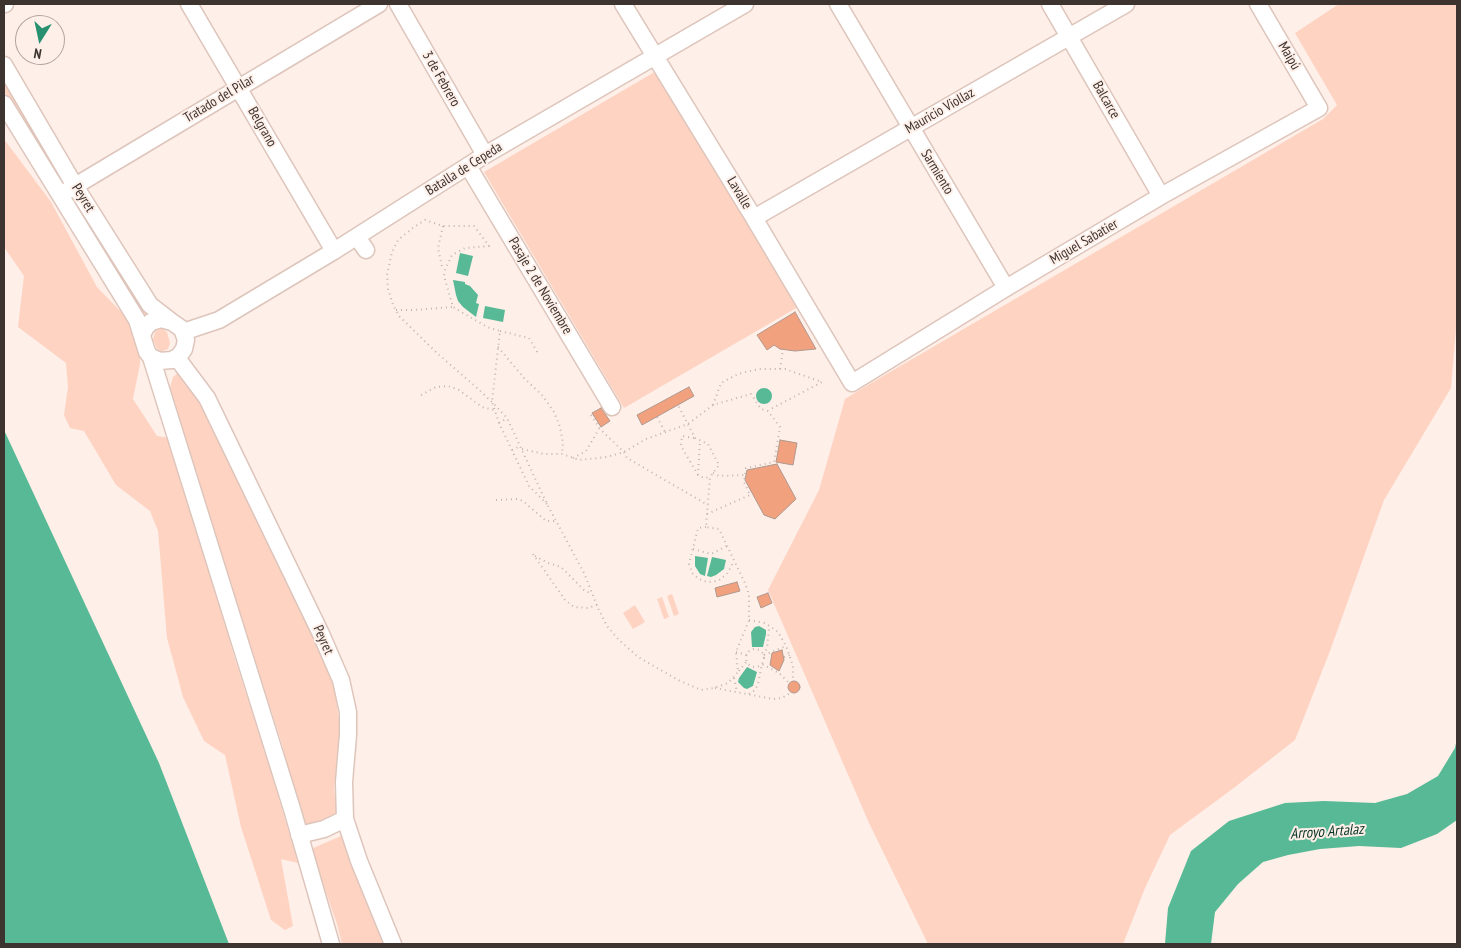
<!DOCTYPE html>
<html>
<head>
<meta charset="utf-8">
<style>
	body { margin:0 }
	#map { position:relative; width:1461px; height:948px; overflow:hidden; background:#feefe9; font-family:"PT Sans Narrow",sans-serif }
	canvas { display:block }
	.frame { position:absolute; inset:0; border:5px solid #3d332f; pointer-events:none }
	.north { position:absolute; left:15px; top:15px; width:50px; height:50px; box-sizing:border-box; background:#feefe9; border:1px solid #b1a49f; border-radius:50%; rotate:190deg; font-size:14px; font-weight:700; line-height:20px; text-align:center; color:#3d332f }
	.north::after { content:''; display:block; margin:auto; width:18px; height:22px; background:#26906f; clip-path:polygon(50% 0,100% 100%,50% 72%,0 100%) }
</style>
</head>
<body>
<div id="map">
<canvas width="1461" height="948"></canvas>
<div class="frame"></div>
<div class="north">N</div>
</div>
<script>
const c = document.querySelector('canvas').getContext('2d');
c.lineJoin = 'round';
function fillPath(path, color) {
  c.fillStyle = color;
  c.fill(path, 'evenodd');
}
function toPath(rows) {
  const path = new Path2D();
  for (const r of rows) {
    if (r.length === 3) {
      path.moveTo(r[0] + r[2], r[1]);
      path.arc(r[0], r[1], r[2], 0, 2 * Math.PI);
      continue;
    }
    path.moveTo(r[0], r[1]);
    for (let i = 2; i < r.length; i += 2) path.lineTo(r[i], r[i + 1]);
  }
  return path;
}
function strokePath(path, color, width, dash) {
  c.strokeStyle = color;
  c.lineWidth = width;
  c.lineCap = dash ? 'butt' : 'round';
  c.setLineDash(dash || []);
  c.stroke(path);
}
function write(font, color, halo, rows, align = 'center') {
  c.font = font + ' "PT Sans Narrow",sans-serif';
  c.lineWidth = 4;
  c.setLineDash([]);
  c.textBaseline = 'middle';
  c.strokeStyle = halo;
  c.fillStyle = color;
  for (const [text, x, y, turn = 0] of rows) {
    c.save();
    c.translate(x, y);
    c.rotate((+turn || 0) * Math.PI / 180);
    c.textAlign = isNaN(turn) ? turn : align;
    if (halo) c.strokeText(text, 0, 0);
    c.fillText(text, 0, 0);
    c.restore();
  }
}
const green = toPath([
	[1339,4,1457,4,1457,316,1451,388,1384,500,1330,651,1295,740,1235,787,1170,835,1145,888,1123,944,928,944,869,823,768,590,819,490,845,399,861,389,1323,119,1337,105,1295,33],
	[658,70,798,307,624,408,484,172],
	[4,78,54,163,49,166,4,91],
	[4,139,51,202,97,287,126,317,140,350,140,364,133,399,157,436,170,438,200,533,234,656,269,765,298,863,281,859,293,926,285,930,271,920,241,827,225,755,204,741,183,697,167,638,158,531,150,511,116,485,84,431,70,428,64,415,68,387,66,363,18,327,24,276,4,247],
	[78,201,150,314,144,318,72,204],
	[161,328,167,332,170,343,168,349,163,351,160,351,156,347,153,339,156,329],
	[178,373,184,373,194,389,286,583,321,649,334,687,340,726,334,790,337,814,335,821,306,826,302,821,282,744,168,394,173,377],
	[672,594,679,614,674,616,667,596],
	[662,597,669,617,664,619,657,599],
	[635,605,645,622,633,629,623,613],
	[341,836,384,944,342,944,337,924,311,849]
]);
const water = toPath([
	[460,253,473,256,468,276,456,273],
	[453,280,465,282,465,284,470,286,478,295,476,303,479,304,476,317,463,307,458,301,456,295],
	[485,306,505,310,503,322,483,318],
	[764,396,8],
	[4,430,159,763,229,944,4,944],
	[695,556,708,558,705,576,700,574,695,566],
	[712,557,726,560,724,569,716,575,711,577,707,576],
	[759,626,766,630,766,634,763,647,752,647,751,632,755,627],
	[747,667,757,672,753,686,747,689,744,688,738,682,739,678],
	[1457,738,1457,820,1437,834,1401,848,1359,846,1320,849,1288,855,1263,862,1238,884,1215,912,1211,944,1165,944,1168,908,1191,851,1229,821,1285,803,1324,801,1375,803,1407,794,1438,776,1455,748]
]);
const building = toPath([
	[795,312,816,349,795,351,780,349,774,345,767,350,757,335,795,312],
	[689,387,694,396,642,425,637,415,689,387],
	[601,408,610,421,601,427,592,413,601,408],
	[780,440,797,443,793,465,776,462,780,440],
	[777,464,796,499,775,519,764,515,745,480,747,470,777,464],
	[737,582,740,591,717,597,715,588,737,582],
	[768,593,772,603,761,608,757,597,768,593],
	[782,650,784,660,779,671,770,665,772,653,782,650],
	[794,687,6]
]);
const path = toPath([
	[443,226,438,248,442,267,444,269],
	[396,310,414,310,453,307],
	[500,331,529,338,539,355],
	[498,347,524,378,543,396,554,412,560,427,563,443,562,454],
	[780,369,783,349],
	[421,395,436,387,448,386,459,390,482,407,494,410],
	[713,405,721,383,738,374,759,369,785,369,822,382,769,410],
	[591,415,600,429,624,452,627,458,708,505],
	[657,417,665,432],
	[499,423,507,418],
	[694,438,682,436,681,446,698,475,704,478,710,477],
	[522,449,544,454,562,454,579,460,607,457,624,452,646,439,688,424,713,405,751,394,761,409,768,411,780,427,774,462,746,468,744,482,750,495],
	[512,450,520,446],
	[573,458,586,451,599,429],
	[713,473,719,476,745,475],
	[698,475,700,440],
	[496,500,518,499,523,501,546,521,556,521],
	[547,504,529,486,499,423,492,402,500,331,487,327,453,307,444,276,445,270,452,255,465,248,489,246,474,226,443,226,425,220,414,227,398,240,392,252,387,275,388,289,393,305,399,316,438,354,476,387,492,402,507,418,547,504,584,573,598,608,607,626,619,640,638,657,678,680,701,690,714,688,728,683,738,672,736,652,749,620,749,595,745,583,719,529,706,527,710,477,719,465,708,444,695,438,678,405],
	[707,514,752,494],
	[706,527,698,528,689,564,692,573,699,579,707,582,718,581,727,574,734,561],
	[693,549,711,554,727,546],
	[533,554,565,600,574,607,588,608,597,605],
	[535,556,548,563,561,567,584,590,592,594],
	[749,620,765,623,778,632,786,646,793,666,793,681],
	[755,658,9],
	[736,652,747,655],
	[764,655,767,648,769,629,768,626],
	[764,655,786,646],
	[784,657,790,655],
	[739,671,747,661],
	[734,678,737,692],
	[715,688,773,699,782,698,790,693],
	[749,694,755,690,758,684,762,664,779,673,789,683]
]);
const minor = toPath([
	[4,4,5,4],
	[189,4,334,251],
	[398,4,485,155],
	[623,4,754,218,852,383,1006,288,1161,196,1319,108,1258,4],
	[838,4,1006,288],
	[1050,4,1161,196],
	[4,65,75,186,150,305,172,322],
	[4,104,137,320,147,352,151,357,160,361,172,360,179,356,184,349,186,340,182,329,172,322,161,319,151,322,146,327,143,333],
	[468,166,612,407],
	[60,195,379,4],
	[754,218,1126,4],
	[357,237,366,250],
	[183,332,219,320,334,251,485,155,745,4],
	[151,357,292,809,331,944],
	[177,358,207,398,321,634,341,680,348,712,348,735,344,782,345,819,359,861,393,944],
	[299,835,324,829,345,819]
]);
const streetNames = [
	["Maipú",1289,56,60],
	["3 de Febrero",441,79,60],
	["Tratado del Pilar",219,99,-31],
	["Balcarce",1106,100,60],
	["Mauricio Viollaz",940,111,-30],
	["Belgrano",262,127,60],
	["Batalla de Cepeda",464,169,-32],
	["Sarmiento",937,172,59],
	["Lavalle",739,193,59],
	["Peyret",83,198,58],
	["Miguel Sabatier",1084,242,-30],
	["Pasaje 2 de Noviembre",540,286,59],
	["Peyret",323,640,66]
];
const waterNames = [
	["Arroyo Artalaz",1327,832,-4]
];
fillPath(green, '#fed3c2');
fillPath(water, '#57b995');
fillPath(building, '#f2a17f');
strokePath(building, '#af988e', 1);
strokePath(minor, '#dec5bb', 19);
strokePath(path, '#c2b5af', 2, [1, 4]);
strokePath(minor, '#fff', 16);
write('14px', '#3d332f', '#feefe9', streetNames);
write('italic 15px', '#053325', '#feefe9', waterNames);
</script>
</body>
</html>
